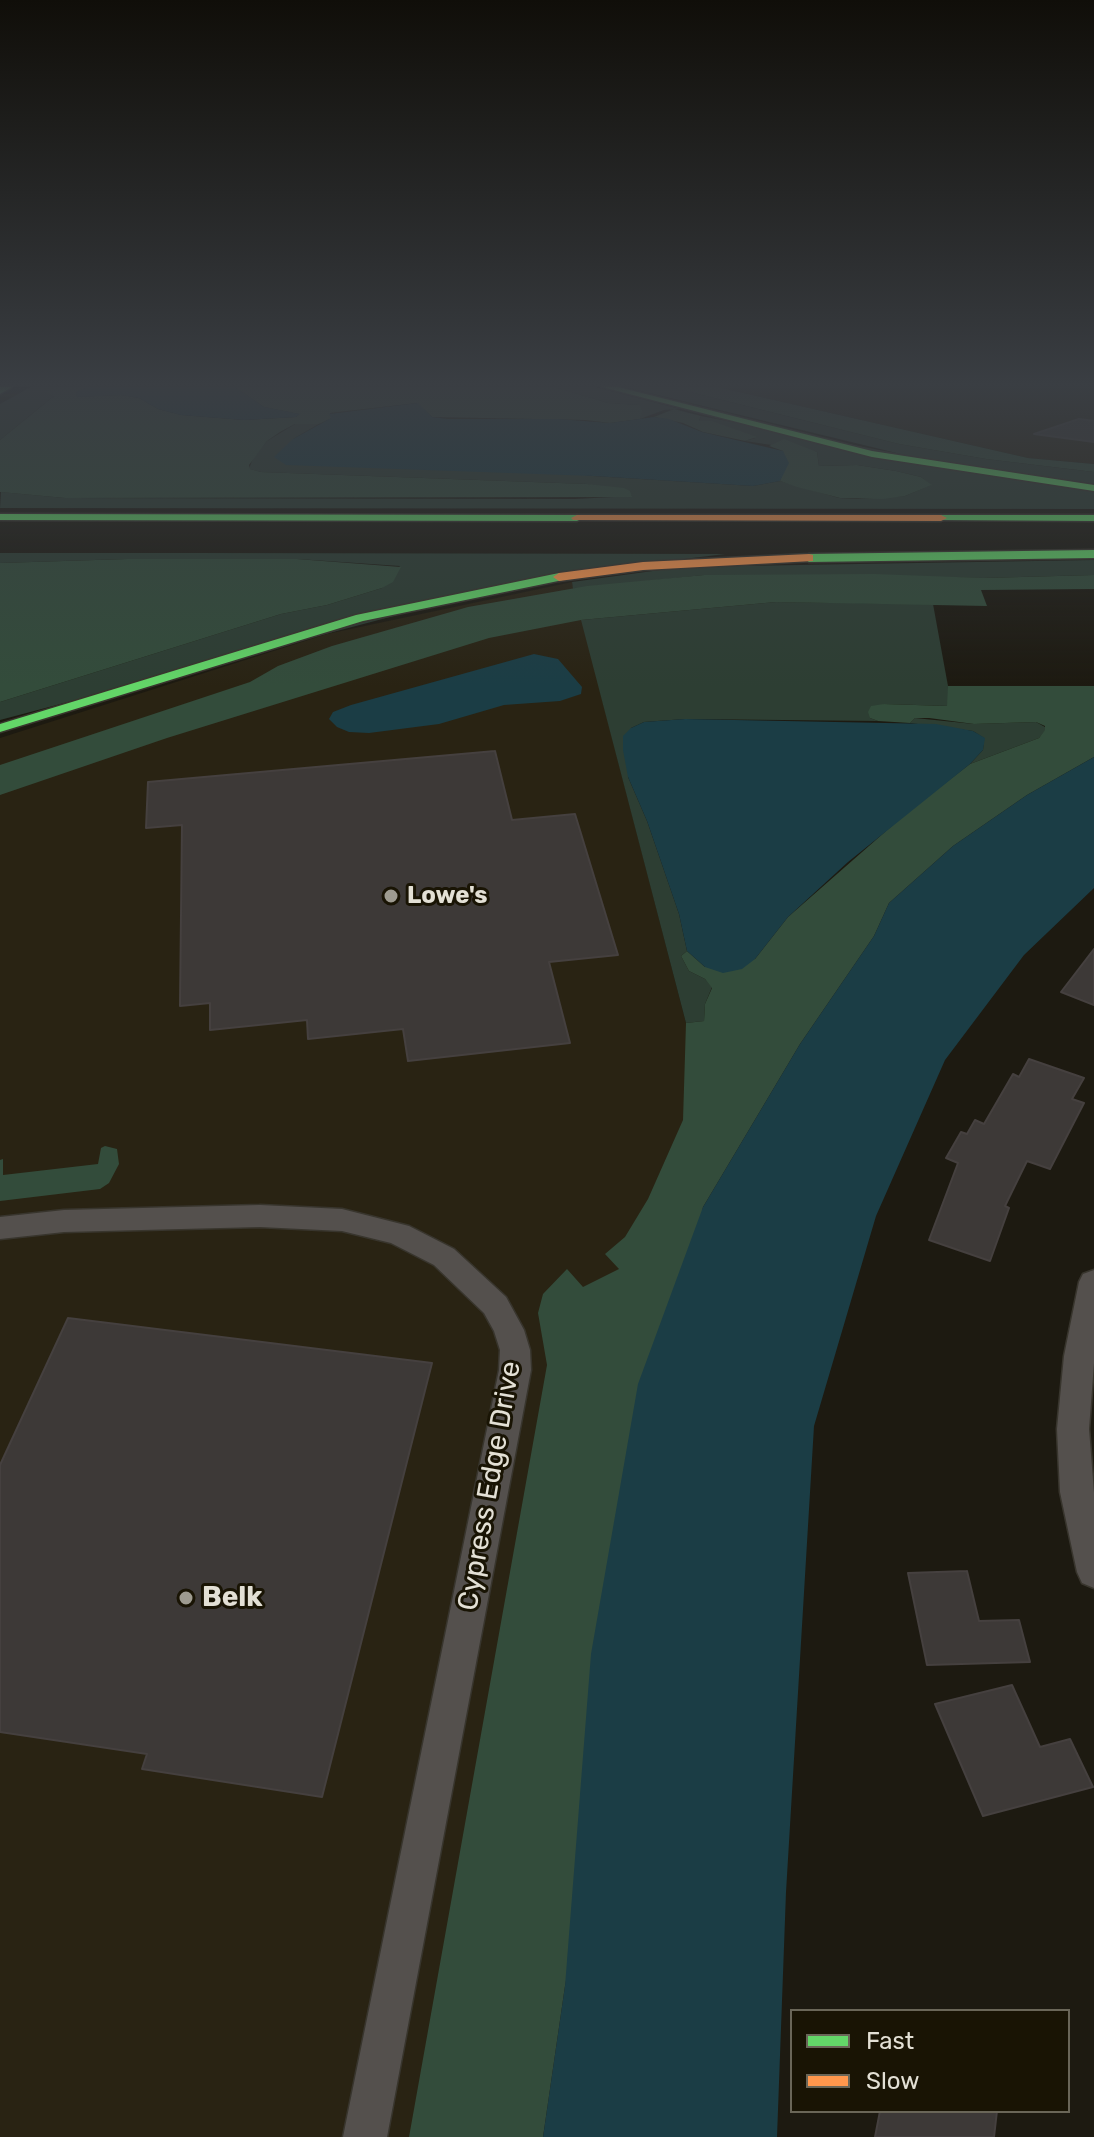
<!DOCTYPE html>
<html>
<head>
<meta charset="utf-8">
<style>
	body { margin:0 }
	#map { position:relative; width:1094px; height:2137px; overflow:hidden; background:#1d1a11; font-family:Rubik,sans-serif }
	canvas { display:block }
	.legend { position:absolute; left:790px; top:2009px; width:280px; height:104px; box-sizing:border-box; background:#191404; border:2px solid #6a6658; margin:0; padding:10px 14px; list-style:none; font-size:24px; color:#e3e0d5 }
	.legend li { display:flex; align-items:center; gap:16px; height:40px }
	.legend b { width:40px; border:2px solid #6a6658 }
</style>
</head>
<body>
<div id="map">
<canvas width="1094" height="2137"></canvas>
<ul class="legend">
<li><b style="height:10px;background:#63d668"></b>Fast</li>
<li><b style="height:10px;background:#ff974d"></b>Slow</li>
</ul>
</div>
<script>
const c = document.querySelector('canvas').getContext('2d');
c.lineJoin = 'round';
function fillPath(path, color) {
  c.fillStyle = color;
  c.fill(path, 'evenodd');
}
function toPath(rows) {
  const path = new Path2D();
  for (const r of rows) {
    path.moveTo(r[0], r[1]);
    for (let i = 2; i < r.length; i += 2) path.lineTo(r[i], r[i + 1]);
  }
  return path;
}
function strokePath(path, color, width, dash) {
  c.strokeStyle = color;
  c.lineWidth = width;
  c.lineCap = dash ? 'butt' : 'round';
  c.setLineDash(dash || []);
  c.stroke(path);
}
function write(font, color, halo, rows, align = 'center') {
  c.font = font + ' Rubik,sans-serif';
  c.lineWidth = 6;
  c.setLineDash([]);
  c.textBaseline = 'middle';
  c.strokeStyle = halo;
  c.fillStyle = color;
  for (const [text, x, y, turn = 0] of rows) {
    c.save();
    c.translate(x, y);
    c.rotate((+turn || 0) * Math.PI / 180);
    c.textAlign = isNaN(turn) ? turn : align;
    if (halo) c.strokeText(text, 0, 0);
    c.fillText(text, 0, 0);
    c.restore();
  }
}
const commercial = toPath([
	[717,387,1094,387,1094,464,1028,458],
	[572,582,686,1023,792,1057,703,1207,543,2137,0,2137,0,738,327,634]
]);
const green = toPath([
	[31,387,54,387,46,392,55,395,0,440,0,404],
	[554,387,595,387,680,409,664,410,640,419,639,405,608,403],
	[625,387,670,387,899,444,986,459,1094,472,1094,484,917,458],
	[701,416,1094,491,1094,509,0,508,1,492,65,498,575,499,632,496,587,484,261,472,249,469,253,458,267,441,295,424,307,423,319,424,293,439,593,476,753,486,780,481,839,498,858,499,905,496,931,485,921,477,896,471,857,465,819,466,817,452,745,441,755,438,699,421],
	[0,553,206,553,725,554,545,576,0,720,0,702,281,614,327,605,382,588,400,566,297,559,127,559,0,563],
	[1094,560,1094,575,984,578,704,575,573,589,572,582,682,567],
	[776,602,933,604,948,686,948,706,884,704,870,718,878,721,685,719,644,722,631,728,628,777,647,821,679,914,687,951,681,956,689,971,705,979,712,987,705,1004,704,1021,686,1023,581,620],
	[915,718,974,724,1036,722,1045,727,1045,731,1039,738,970,764,983,750,984,738,973,731,910,723]
]);
const forest = toPath([
	[54,387,87,387,76,392,77,397,121,395,139,398,158,409,181,415,244,420,296,417,299,414,264,407,235,387,554,387,608,403,640,405,642,411,640,419,610,423,585,420,432,417,417,403,330,413,332,418,319,424,295,424,280,432,267,441,249,465,250,469,261,472,587,484,624,488,630,491,632,497,65,498,0,492,0,440,54,396,45,392],
	[670,387,717,387,1028,458,1094,464,1094,472,986,459,899,444],
	[674,409,701,416,699,421,712,421,757,437,745,441,703,432,683,423,654,417],
	[784,439,817,452,819,466,857,465,896,471,921,477,932,485,905,496,883,499,840,498,797,487,780,481,785,466,783,451,769,446],
	[127,559,297,559,401,567,393,582,382,588,327,605,281,614,0,702,0,563],
	[874,574,984,578,1094,575,1094,589,981,590,987,606,776,602,581,620,489,638,167,738,0,795,0,765,250,682,278,666,332,646,468,607,587,586,704,575],
	[948,686,1094,686,1094,757,1027,795,953,846,889,903,874,936,800,1044,703,1207,565,1986,543,2137,409,2137,547,1365,538,1313,543,1294,567,1269,583,1287,619,1269,605,1254,625,1237,648,1199,683,1120,686,1023,704,1021,705,1004,712,988,705,979,689,971,681,956,687,951,705,967,755,959,788,917,910,810,970,764,1039,738,1045,730,1045,726,1036,722,974,724,929,718,915,718,910,723,878,721,870,718,868,712,871,706,884,704,947,706],
	[105,1146,117,1149,119,1164,109,1183,100,1189,0,1201,0,1160,3,1159,3,1175,98,1164,101,1148]
]);
const water = toPath([
	[87,387,235,387,264,407,300,414,296,417,244,420,181,415,158,409,139,398,121,395,77,397,76,392],
	[418,403,432,417,448,419,558,419,610,423,654,417,669,419,702,432,783,451,789,463,780,481,753,486,593,476,286,465,274,457,293,439,331,418,329,414],
	[534,654,558,659,582,687,581,694,560,701,504,705,439,724,369,733,349,732,337,727,329,719,333,712,351,705],
	[685,719,936,724,973,731,985,738,983,750,970,764,848,862,788,917,755,959,742,969,723,973,705,967,687,951,679,914,647,821,628,777,623,750,623,736,631,728,644,722],
	[1094,757,1094,888,1024,955,945,1060,876,1216,814,1426,786,1892,777,2137,543,2137,565,1986,591,1654,638,1384,703,1207,800,1044,874,936,889,903,953,846,1027,795]
]);
const building = toPath([
	[1079,419,1094,421,1094,442,1034,434,1079,419],
	[495,751,512,820,575,814,618,955,549,962,570,1043,408,1061,403,1029,308,1039,307,1020,210,1030,210,1003,180,1006,182,825,146,828,148,782,495,751],
	[1094,949,1094,1005,1061,992,1094,949],
	[1029,1059,1084,1078,1072,1099,1084,1103,1050,1169,1027,1161,1005,1206,1009,1208,990,1261,929,1240,958,1163,946,1158,961,1132,967,1134,975,1120,984,1124,1013,1074,1019,1077,1029,1059],
	[68,1318,432,1363,322,1797,142,1769,147,1754,0,1732,0,1465,68,1318],
	[967,1571,979,1621,1019,1620,1030,1662,927,1665,908,1573,967,1571],
	[1012,1685,1040,1747,1070,1739,1093,1787,983,1816,935,1704,1012,1685],
	[880,2111,997,2111,994,2137,875,2137,880,2111]
]);
const street = toPath([
	[260,1205,342,1209,409,1226,454,1249,506,1297,524,1330,530,1350,531,1370,387,2137,343,2137,499,1370,500,1350,494,1331,484,1313,434,1265,391,1243,342,1231,260,1227,64,1232,0,1239,0,1217,64,1210,260,1205],
	[1094,1270,1094,1363,1089,1429,1094,1493,1094,1588,1082,1583,1077,1572,1060,1492,1057,1429,1064,1356,1079,1282,1083,1274,1094,1270]
]);
const fast = toPath([
	[0,387,12,387,0,394,0,387],
	[602,387,618,387,872,451,1094,485,1094,491,872,457,602,387],
	[0,514,577,515,583,518,577,521,0,520,0,514],
	[941,515,1094,515,1094,521,937,520,935,518,941,515],
	[1094,550,1094,558,809,562,803,558,809,554,1094,550],
	[559,573,563,574,563,580,363,621,0,732,0,724,356,615,559,573]
]);
const slow = toPath([
	[577,515,941,515,947,518,941,521,573,520,571,518,577,515],
	[809,554,813,555,813,561,643,570,559,581,553,577,559,573,643,562,809,554]
]);
const markers = [
	[391,896,8,"#9e9b90"],
	[186,1598,8,"#9e9b90"]
];
const poiNames = [
	["Lowe's",407,896]
];
const nearStreetnames = [
	["Cypress Edge Drive",490,1486,-80]
];
const nearPoinames = [
	["Belk",202,1598]
];
fillPath(commercial, '#292313');
fillPath(green, '#2d3e33');
fillPath(forest, '#334c3b');
fillPath(water, '#1b3d45');
fillPath(building, '#3d3937');
strokePath(building, '#45403f', 2);
strokePath(street, '#38352d', 3);
strokePath(fast, '#38352d', 3);
strokePath(slow, '#38352d', 3);
fillPath(street, '#54504d');
fillPath(fast, '#63d668');
fillPath(slow, '#ff974d');
const sky = c.createLinearGradient(0, 0, 0, 686);
sky.addColorStop(0, '#100e09');
sky.addColorStop(0.56, '#3a3e43');
sky.addColorStop(1, '#3a3e4300');
c.fillStyle = sky;
c.fillRect(0, 0, 1094, 686);
for (const [x, y, r, color] of markers) {
  const dot = new Path2D();
  dot.arc(x, y, r, 0, 2 * Math.PI);
  c.fillStyle = color;
  c.fill(dot);
  strokePath(dot, '#191404', 3);
}
write('bold 24px', '#e3e0d5', '#191404', poiNames, 'left');
write('28px', '#e3e0d5', '#191404', nearStreetnames);
write('bold 28px', '#e3e0d5', '#191404', nearPoinames, 'left');
</script>
</body>
</html>
